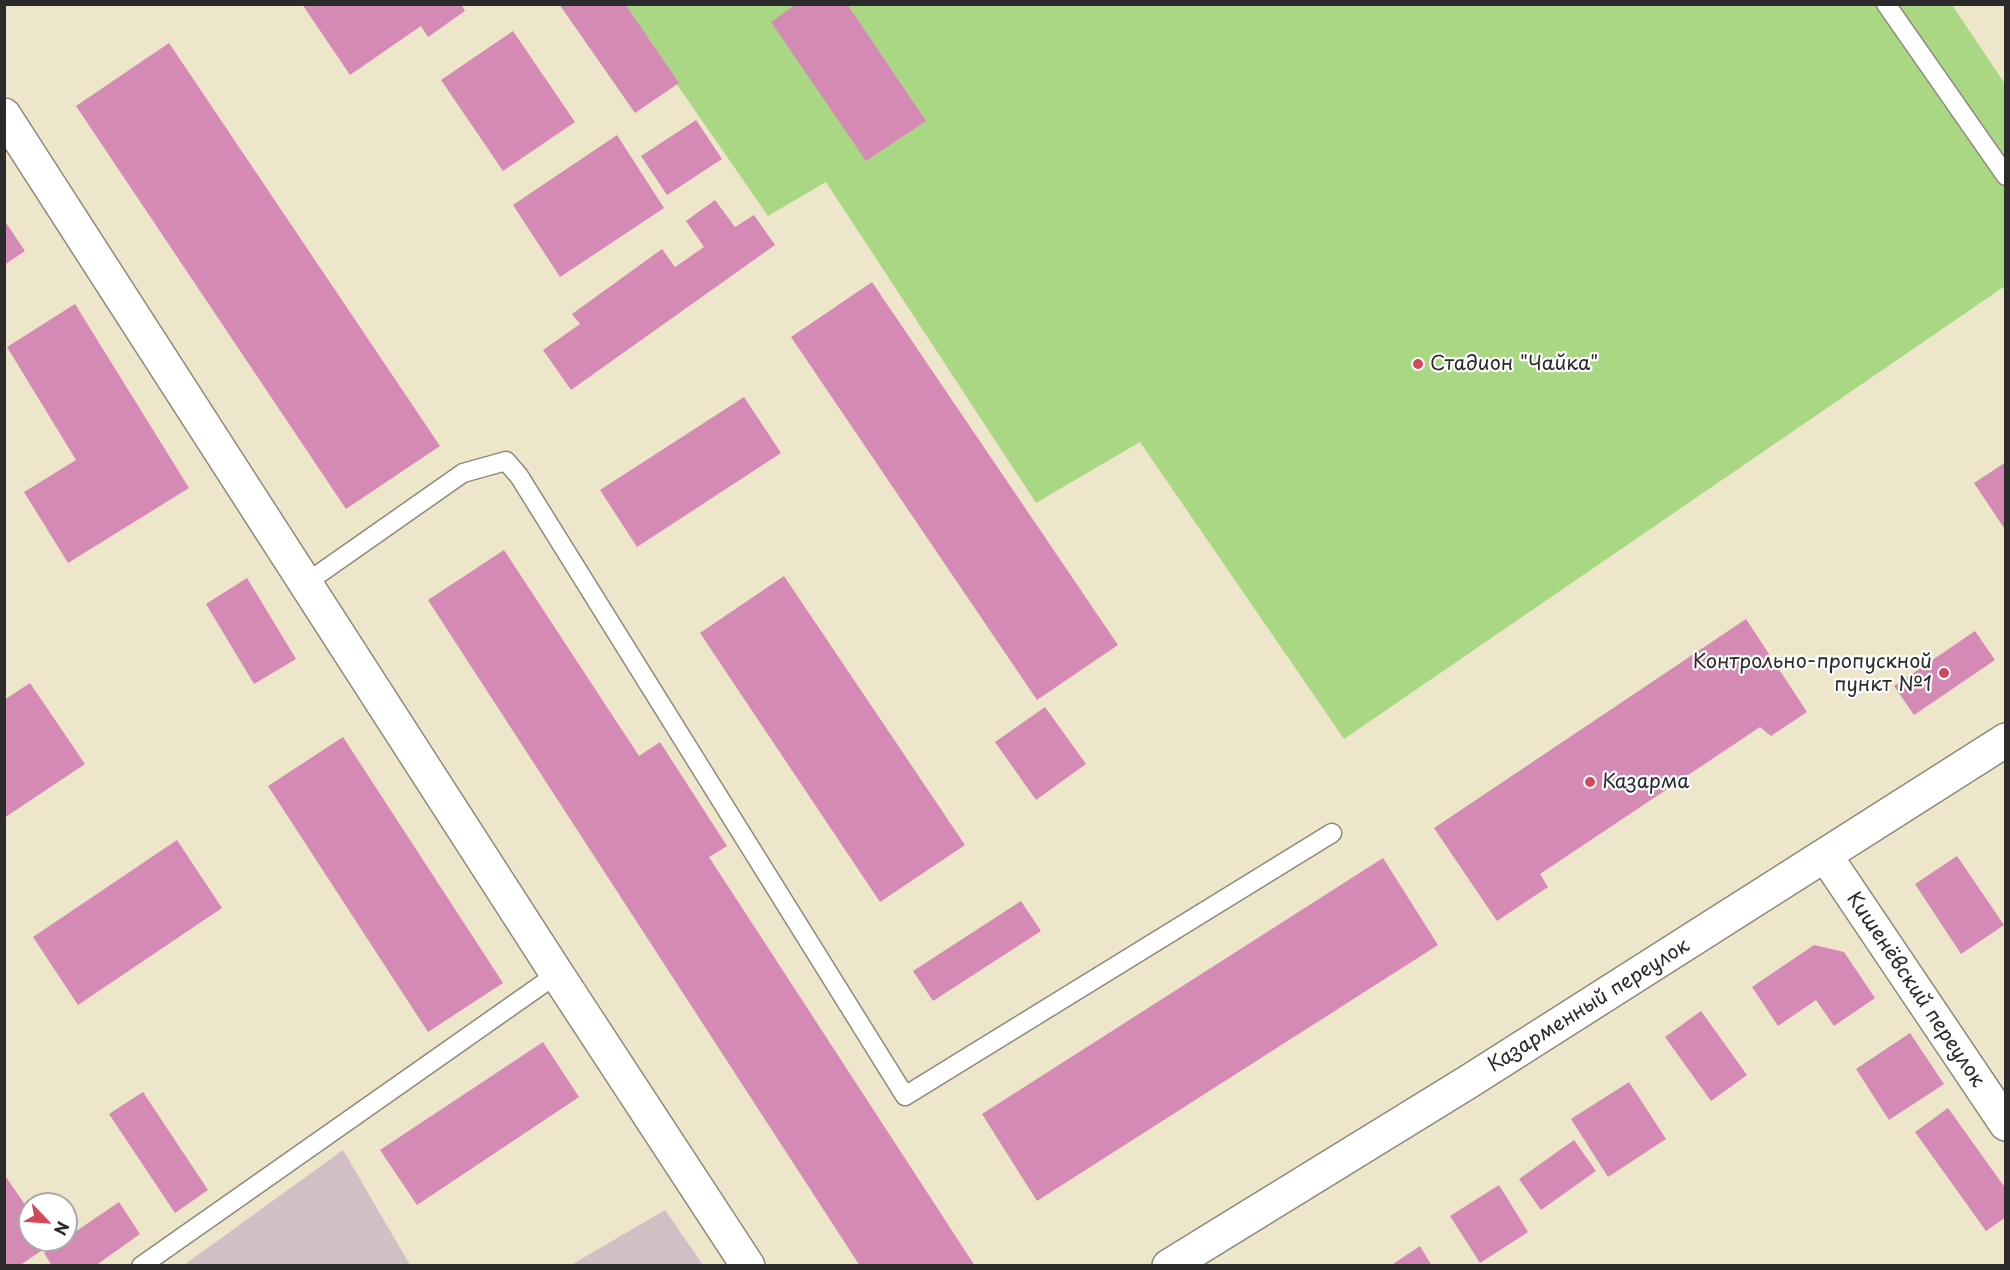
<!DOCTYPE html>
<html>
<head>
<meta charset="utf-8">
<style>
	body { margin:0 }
	#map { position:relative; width:2010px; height:1270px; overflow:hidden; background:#eee6cb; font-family:"Playpen Sans",sans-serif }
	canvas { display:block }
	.frame { position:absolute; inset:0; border:6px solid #2b2b2b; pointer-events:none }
	.north { position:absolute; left:18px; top:1192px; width:60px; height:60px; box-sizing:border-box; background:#fff; border:2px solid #aaa; border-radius:50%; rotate:115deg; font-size:16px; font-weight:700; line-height:24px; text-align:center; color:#2b2b2b }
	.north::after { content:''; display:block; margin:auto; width:21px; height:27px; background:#d1495b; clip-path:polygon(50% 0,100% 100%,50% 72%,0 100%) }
</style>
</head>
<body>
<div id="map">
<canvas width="2010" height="1270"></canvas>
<div class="frame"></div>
<div class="north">N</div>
</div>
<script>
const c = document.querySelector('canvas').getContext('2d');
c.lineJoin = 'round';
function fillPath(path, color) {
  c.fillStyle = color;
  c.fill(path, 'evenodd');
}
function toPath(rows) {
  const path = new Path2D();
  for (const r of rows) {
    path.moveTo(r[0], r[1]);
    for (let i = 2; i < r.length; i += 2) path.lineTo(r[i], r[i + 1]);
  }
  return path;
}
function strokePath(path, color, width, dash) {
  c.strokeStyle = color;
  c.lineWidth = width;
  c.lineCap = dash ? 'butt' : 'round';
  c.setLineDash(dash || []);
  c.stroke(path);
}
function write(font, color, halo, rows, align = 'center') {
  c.font = font + ' "Playpen Sans",sans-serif';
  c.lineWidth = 4.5;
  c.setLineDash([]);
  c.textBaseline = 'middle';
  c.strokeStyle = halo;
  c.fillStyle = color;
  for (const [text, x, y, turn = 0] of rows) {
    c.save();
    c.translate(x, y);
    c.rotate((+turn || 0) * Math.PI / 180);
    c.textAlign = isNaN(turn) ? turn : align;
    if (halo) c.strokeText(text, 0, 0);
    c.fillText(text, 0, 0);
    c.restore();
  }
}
const industrial = toPath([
	[343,1150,410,1265,184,1265],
	[665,1210,703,1265,571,1265]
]);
const green = toPath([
	[622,5,1952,5,2005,84,2005,286,1344,739,1140,442,1036,503,826,182,768,216]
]);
const building = toPath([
	[302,4,461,4,465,11,428,37,421,26,350,75],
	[559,4,625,4,679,83,635,113],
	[796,4,847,4,926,121,866,161,771,22],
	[513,31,575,122,503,171,441,80],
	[169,43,440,446,346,509,76,106],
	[696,120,722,159,667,195,641,156],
	[617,135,664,208,560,277,513,205],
	[715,200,735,227,754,215,775,245,571,390,543,350,580,324,572,314,662,249,675,267,704,247,686,221],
	[4,220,25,251,4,265],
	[872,282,1118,645,1037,700,791,337],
	[75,304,189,488,68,563,24,492,76,460,7,347],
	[744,397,781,453,637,547,600,490],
	[2006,462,2006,531,1974,483],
	[504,550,639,756,660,742,727,846,709,857,975,1266,860,1266,428,600],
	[784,576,965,845,880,902,700,633],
	[247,578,296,659,254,684,206,604],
	[1746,619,1807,712,1771,736,1760,727,1540,874,1548,887,1497,921,1434,828],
	[1975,631,1995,660,1914,715,1894,686],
	[30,683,85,764,4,818,4,700],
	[1045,707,1086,764,1036,800,995,742],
	[343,737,503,983,428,1032,268,786],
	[177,840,222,908,78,1005,33,937],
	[1957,856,2004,925,1961,954,1915,884],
	[1383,858,1438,945,1037,1201,982,1114],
	[1021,901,1041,931,933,1001,913,971],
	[1814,945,1844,952,1875,998,1834,1026,1816,1000,1778,1026,1752,987],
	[1701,1011,1747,1075,1711,1101,1665,1037],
	[1910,1033,1944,1084,1889,1120,1856,1069],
	[543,1042,579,1097,417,1205,380,1150],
	[1629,1082,1666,1139,1608,1177,1571,1119],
	[143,1092,208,1190,175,1213,109,1114],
	[1948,1108,2006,1189,2006,1217,1986,1231,1915,1132],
	[1574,1140,1596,1171,1541,1210,1519,1179],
	[4,1174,30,1212,30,1240,49,1240,51,1244,19,1266,4,1266],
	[1499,1185,1528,1232,1480,1263,1450,1216],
	[119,1202,140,1234,95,1266,52,1266,44,1253,66,1240,66,1238],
	[1420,1246,1432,1266,1390,1266]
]);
const lane = toPath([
	[1886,4,2006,176],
	[306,583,463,473,506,461,519,476,905,1096,1332,833],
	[141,1266,557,974]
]);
const street = toPath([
	[4,115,557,974,748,1266],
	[1825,855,2006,1124],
	[1169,1266,1468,1082,2006,740]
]);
const markers = [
	[1418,364,6,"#d1495b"],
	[1944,673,6,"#d1495b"],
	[1590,782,6,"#d1495b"]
];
const poiNames = [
	["Стадион \"Чайка\"",1430,364],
	["Контрольно-пропускной",1932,662,"right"],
	["пункт №1",1932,685,"right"],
	["Казарма",1602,782]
];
const streetNames = [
	["Кишенёвский переулок",1915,990,56],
	["Казарменный переулок",1589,1006,-32]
];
fillPath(industrial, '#d2bec5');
fillPath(green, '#aad784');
fillPath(building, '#d58ab6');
strokePath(lane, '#8c887b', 21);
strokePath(street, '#8c887b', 36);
strokePath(lane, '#fff', 18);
strokePath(street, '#fff', 33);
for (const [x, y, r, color] of markers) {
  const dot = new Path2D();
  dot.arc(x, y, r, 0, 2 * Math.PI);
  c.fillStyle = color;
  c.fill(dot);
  strokePath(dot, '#fff', 2);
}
write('20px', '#2b2b2b', '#fff', poiNames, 'left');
write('20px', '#2b2b2b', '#fff', streetNames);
</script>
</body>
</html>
